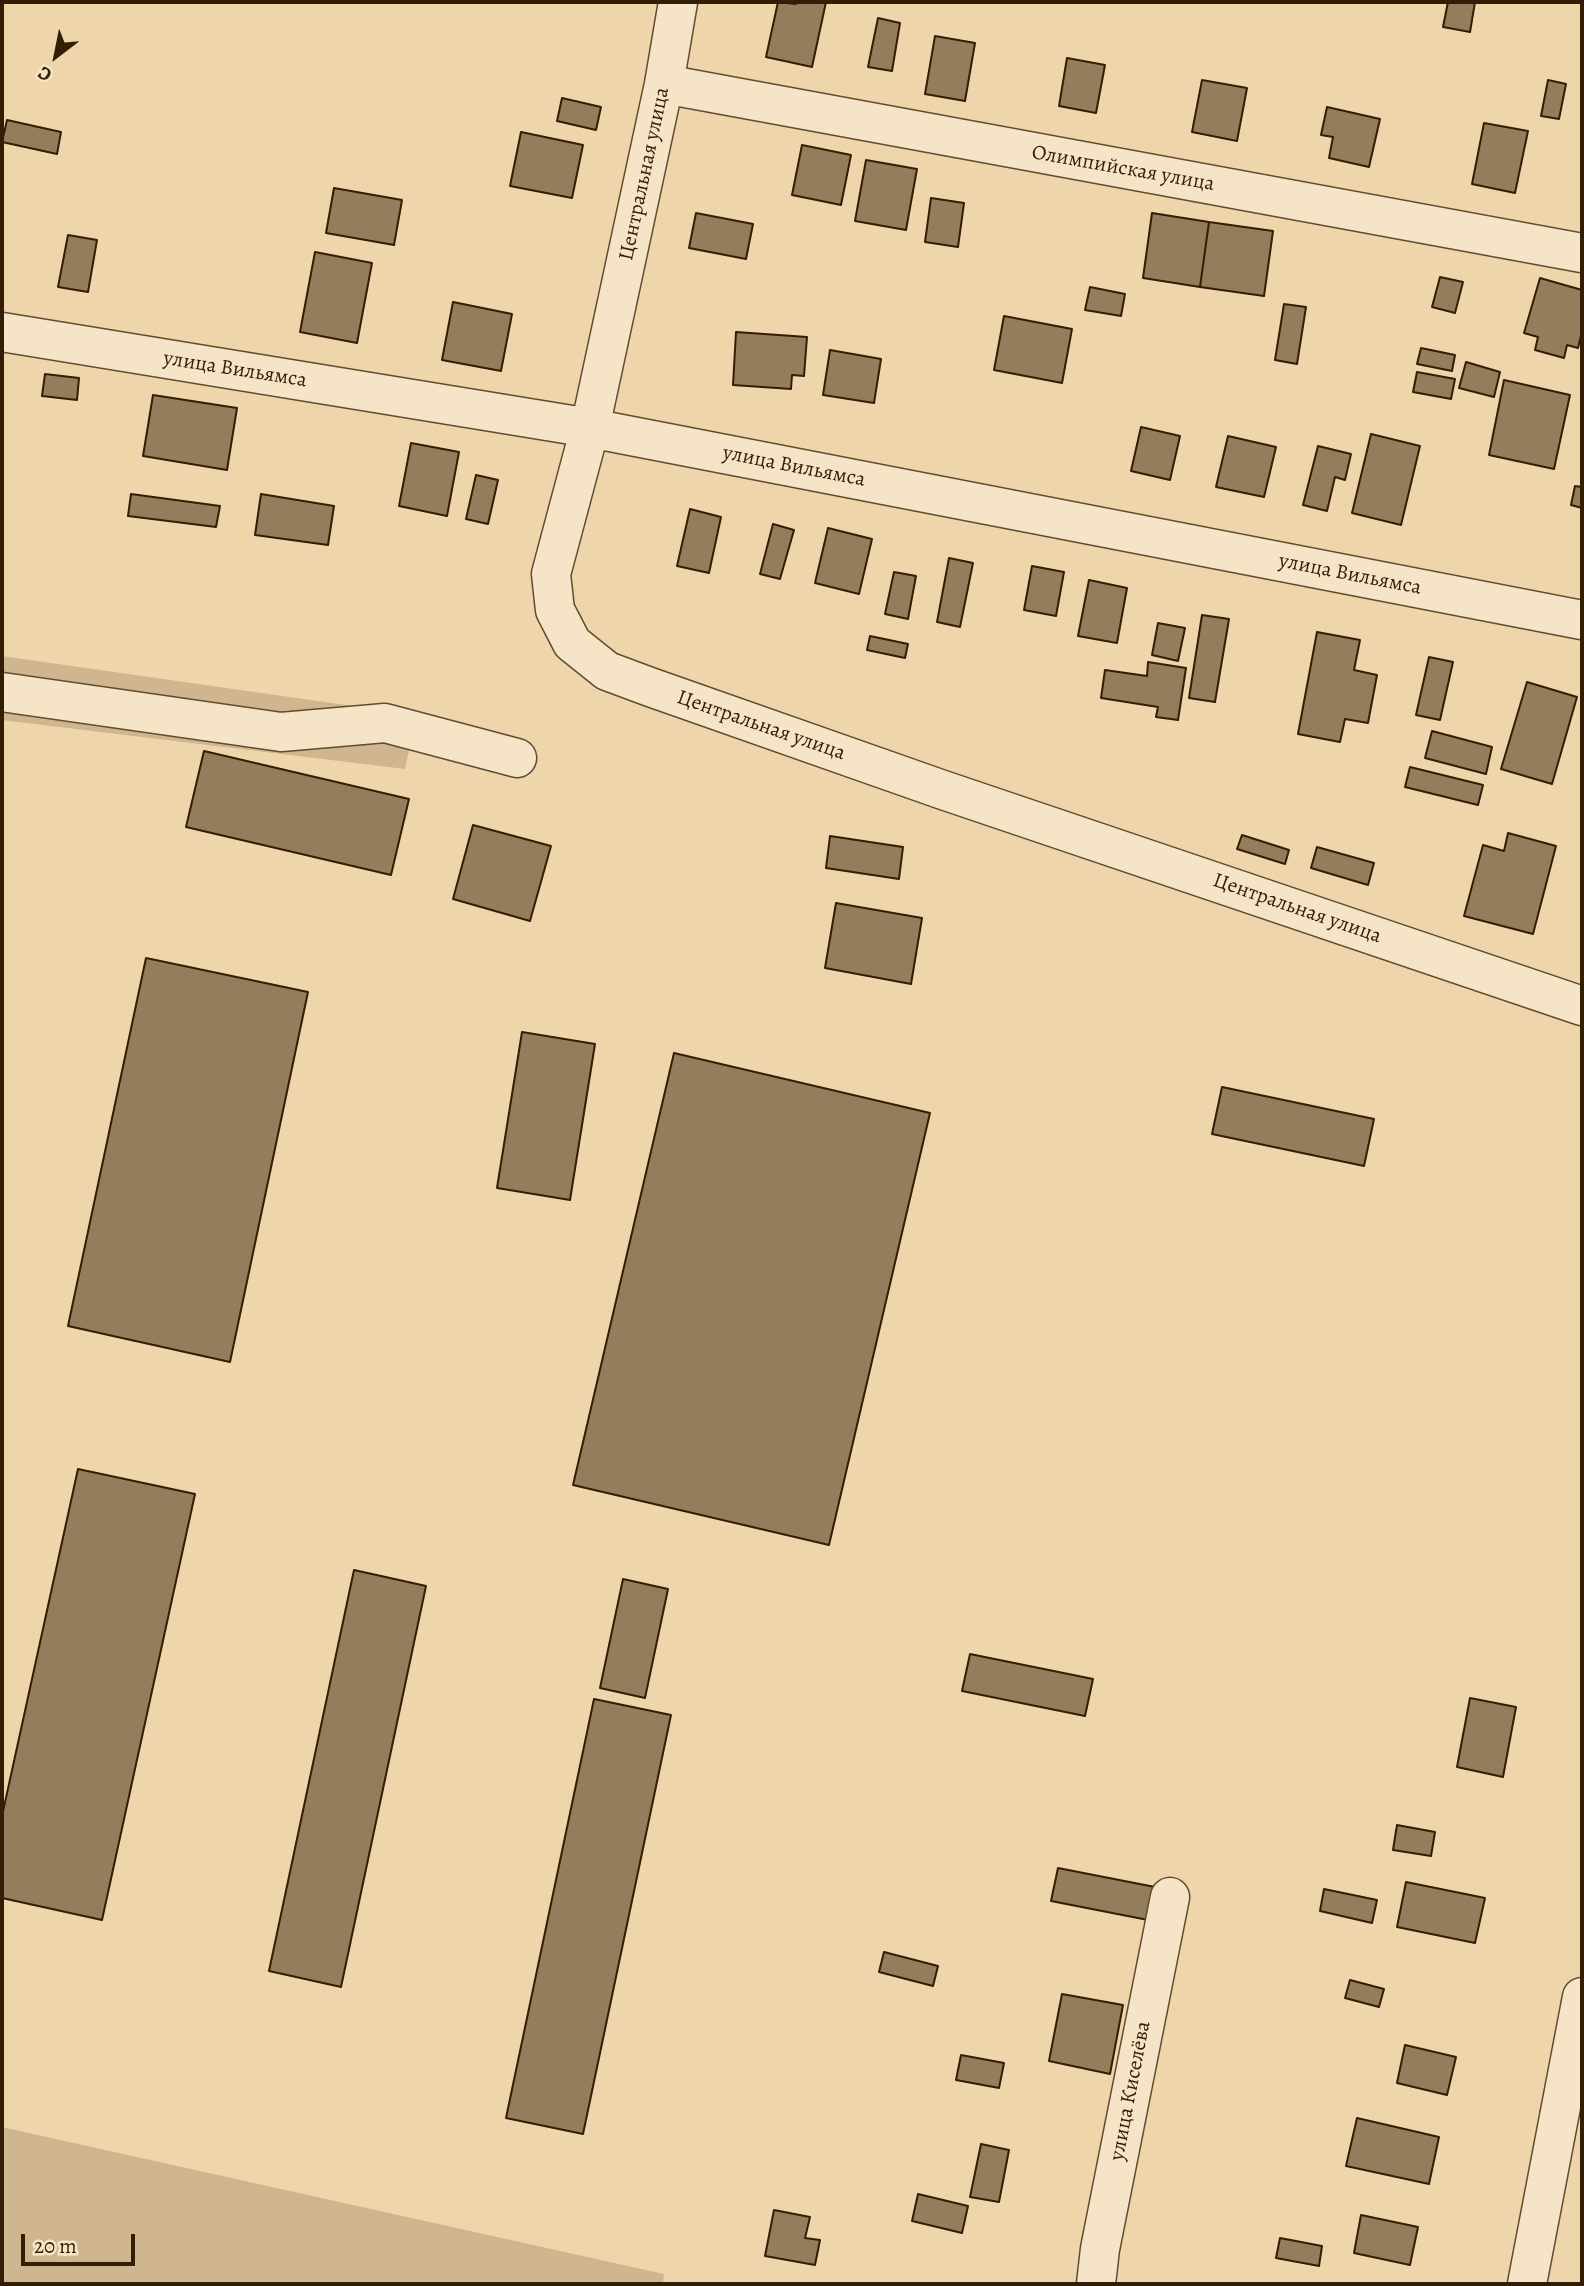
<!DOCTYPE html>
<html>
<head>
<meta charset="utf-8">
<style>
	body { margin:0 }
	#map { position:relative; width:1584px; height:2286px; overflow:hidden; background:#efd5aa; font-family:Alegreya,serif }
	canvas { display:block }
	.frame { position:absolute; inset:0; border:4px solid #311e05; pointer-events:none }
	.north { position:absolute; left:21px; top:21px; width:70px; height:70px; -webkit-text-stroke:5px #f5e4c8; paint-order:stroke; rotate:212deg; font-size:19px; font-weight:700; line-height:28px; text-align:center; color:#311e05 }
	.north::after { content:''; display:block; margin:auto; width:24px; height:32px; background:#311e05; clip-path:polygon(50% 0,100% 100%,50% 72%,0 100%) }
	.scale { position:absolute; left:21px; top:2234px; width:114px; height:32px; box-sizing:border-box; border:4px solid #311e05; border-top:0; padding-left:9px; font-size:21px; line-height:24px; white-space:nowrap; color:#311e05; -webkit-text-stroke:5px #f5e4c8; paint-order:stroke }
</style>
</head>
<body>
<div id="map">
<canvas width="1584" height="2286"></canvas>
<div class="frame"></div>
<div class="north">С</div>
<div class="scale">20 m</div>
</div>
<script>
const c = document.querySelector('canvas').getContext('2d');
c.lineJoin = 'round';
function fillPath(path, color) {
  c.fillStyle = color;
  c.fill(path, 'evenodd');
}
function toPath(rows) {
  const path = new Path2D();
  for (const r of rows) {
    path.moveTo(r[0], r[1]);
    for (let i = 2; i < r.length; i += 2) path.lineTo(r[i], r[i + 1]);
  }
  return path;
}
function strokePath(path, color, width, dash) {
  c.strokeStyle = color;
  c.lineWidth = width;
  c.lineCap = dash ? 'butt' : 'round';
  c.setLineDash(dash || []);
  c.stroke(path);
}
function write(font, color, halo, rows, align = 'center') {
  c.font = font + ' Alegreya,serif';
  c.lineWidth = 6;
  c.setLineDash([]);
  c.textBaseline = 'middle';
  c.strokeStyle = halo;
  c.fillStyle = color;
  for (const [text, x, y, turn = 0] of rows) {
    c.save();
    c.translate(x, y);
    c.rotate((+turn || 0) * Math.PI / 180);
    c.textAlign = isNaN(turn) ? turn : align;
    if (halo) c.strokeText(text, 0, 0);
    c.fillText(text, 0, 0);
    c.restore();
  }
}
const green = toPath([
	[2,656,416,715,405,769,2,720],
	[2,2127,664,2274,663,2284,2,2284]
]);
const building = toPath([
	[778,2,796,4,796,2,826,2,812,67,766,57,778,2],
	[1448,2,1475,2,1470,32,1443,27,1448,2],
	[878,18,900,23,892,71,868,67,878,18],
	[935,36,975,43,965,101,925,94,935,36],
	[1067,58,1105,65,1096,113,1059,106,1067,58],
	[1202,80,1247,88,1237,141,1192,132,1202,80],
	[1548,80,1566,84,1559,119,1541,116,1548,80],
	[562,98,601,107,596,130,557,121,562,98],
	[1327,107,1380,119,1369,167,1329,158,1333,137,1321,135,1327,107],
	[7,120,61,132,57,154,2,142,7,120],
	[1484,123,1528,131,1515,193,1472,184,1484,123],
	[521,132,583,145,572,198,510,186,521,132],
	[802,145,851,155,841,205,792,195,802,145],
	[866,160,917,169,906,230,855,221,866,160],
	[334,188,402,200,394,245,326,233,334,188],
	[931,198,964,203,958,247,925,242,931,198],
	[696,213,753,224,746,259,689,248,696,213],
	[1152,213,1209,222,1200,287,1143,278,1152,213],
	[1209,222,1273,231,1264,296,1200,287,1209,222],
	[68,235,97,240,88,292,58,287,68,235],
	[315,252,372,263,357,343,300,332,315,252],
	[1440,277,1463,282,1455,313,1432,307,1440,277],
	[1540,278,1582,290,1582,331,1578,348,1567,345,1564,358,1535,350,1538,337,1524,333,1540,278],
	[1090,287,1125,294,1121,316,1085,310,1090,287],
	[453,302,512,314,501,371,442,360,453,302],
	[1284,304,1306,307,1297,364,1275,360,1284,304],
	[1004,316,1072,329,1062,383,994,370,1004,316],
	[736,332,807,337,804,376,792,375,791,389,733,385,736,332],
	[1421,348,1455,355,1452,371,1417,364,1421,348],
	[830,350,881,359,874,403,823,395,830,350],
	[1466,362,1500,372,1494,397,1459,388,1466,362],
	[1417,372,1455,379,1451,399,1413,392,1417,372],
	[45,374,79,378,77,400,42,396,45,374],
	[1504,380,1570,395,1554,469,1489,455,1504,380],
	[153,395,237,408,227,470,143,456,153,395],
	[1141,427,1180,436,1170,480,1131,471,1141,427],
	[1371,434,1420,446,1401,525,1352,513,1371,434],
	[1228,436,1276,447,1264,497,1216,487,1228,436],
	[411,443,459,452,447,516,399,506,411,443],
	[1318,446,1351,454,1345,480,1335,477,1327,511,1303,505,1318,446],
	[476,475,498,480,488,524,466,519,476,475],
	[1575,486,1582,487,1582,508,1571,505,1575,486],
	[131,494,220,506,216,527,128,516,131,494],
	[261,494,334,506,328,545,255,535,261,494],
	[690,509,721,517,709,573,677,566,690,509],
	[773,524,794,530,780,579,760,574,773,524],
	[828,528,872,539,859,594,815,583,828,528],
	[949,558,973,563,960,627,937,622,949,558],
	[1032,566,1064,572,1056,616,1024,610,1032,566],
	[894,572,916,576,908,619,885,614,894,572],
	[1089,580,1127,588,1117,643,1078,636,1089,580],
	[1202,615,1229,619,1215,702,1189,698,1202,615],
	[1158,623,1185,628,1178,661,1152,655,1158,623],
	[1317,632,1360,640,1354,670,1377,675,1368,723,1345,719,1340,742,1298,734,1317,632],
	[870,636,908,644,905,658,867,650,870,636],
	[1429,657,1453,662,1440,720,1416,715,1429,657],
	[1148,662,1186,668,1178,720,1156,717,1158,707,1101,698,1105,670,1147,676,1148,662],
	[1527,682,1577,697,1552,784,1501,769,1527,682],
	[1432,731,1492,747,1486,774,1425,758,1432,731],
	[204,751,409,799,391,875,186,827,204,751],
	[1410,767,1483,785,1478,805,1405,787,1410,767],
	[473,825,551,846,530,921,453,899,473,825],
	[1508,833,1556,846,1533,934,1464,916,1483,845,1504,851,1508,833],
	[1242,835,1289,850,1285,864,1237,849,1242,835],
	[830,836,903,847,899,879,826,868,830,836],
	[1317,847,1374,863,1368,885,1311,868,1317,847],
	[836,903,922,918,911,984,825,968,836,903],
	[146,958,308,992,230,1362,68,1326,146,958],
	[522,1032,595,1044,570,1200,497,1188,522,1032],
	[674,1053,930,1113,829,1545,573,1485,674,1053],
	[1222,1087,1374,1119,1364,1166,1212,1134,1222,1087],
	[78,1469,195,1494,102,1920,2,1898,2,1816,78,1469],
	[354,1570,426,1586,341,1987,269,1971,354,1570],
	[623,1579,668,1589,645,1698,600,1688,623,1579],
	[970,1654,1093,1679,1085,1716,962,1691,970,1654],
	[1470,1698,1516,1707,1503,1777,1457,1767,1470,1698],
	[594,1699,671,1715,583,2134,506,2118,594,1699],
	[1397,1825,1435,1832,1431,1856,1393,1850,1397,1825],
	[1058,1868,1155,1887,1148,1920,1051,1901,1058,1868],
	[1406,1882,1485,1898,1475,1943,1397,1927,1406,1882],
	[1324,1889,1377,1900,1372,1923,1320,1911,1324,1889],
	[884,1952,938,1966,933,1986,879,1972,884,1952],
	[1350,1980,1384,1989,1379,2007,1345,1998,1350,1980],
	[1062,1994,1123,2005,1110,2074,1049,2061,1062,1994],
	[1405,2045,1456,2057,1447,2095,1397,2083,1405,2045],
	[961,2055,1004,2063,999,2088,956,2080,961,2055],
	[1357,2118,1439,2137,1429,2184,1346,2166,1357,2118],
	[981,2144,1009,2150,999,2202,970,2197,981,2144],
	[918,2194,968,2206,962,2233,912,2221,918,2194],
	[774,2210,810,2217,805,2238,820,2240,815,2265,765,2256,774,2210],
	[1361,2215,1418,2227,1410,2265,1354,2253,1361,2215],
	[1280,2238,1322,2246,1319,2266,1276,2258,1280,2238]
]);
const minor = toPath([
	[678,2,664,84,590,428,551,574,555,610,572,643,607,671,650,687,943,790,1582,1006],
	[664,84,1582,253],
	[2,332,590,428,1582,620],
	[2,692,281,732,385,723,517,758],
	[1096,2284,1100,2249,1170,1897],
	[1527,2284,1582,1997]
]);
const streetNames = [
	["Олимпийская улица",1123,169,10],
	["Центральная улица",645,174,-78],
	["улица Вильямса",235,370,9],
	["улица Вильямса",794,467,11],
	["улица Вильямса",1350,575,11],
	["Центральная улица",761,726,19],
	["Центральная улица",1297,909,19],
	["улица Киселёва",1131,2091,-79]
];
fillPath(green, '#cfb68e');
fillPath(building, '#947d5b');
strokePath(building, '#311e05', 2);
strokePath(minor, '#604c2e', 41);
strokePath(minor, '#f5e4c8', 38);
write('21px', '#311e05', '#f5e4c8', streetNames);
</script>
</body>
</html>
